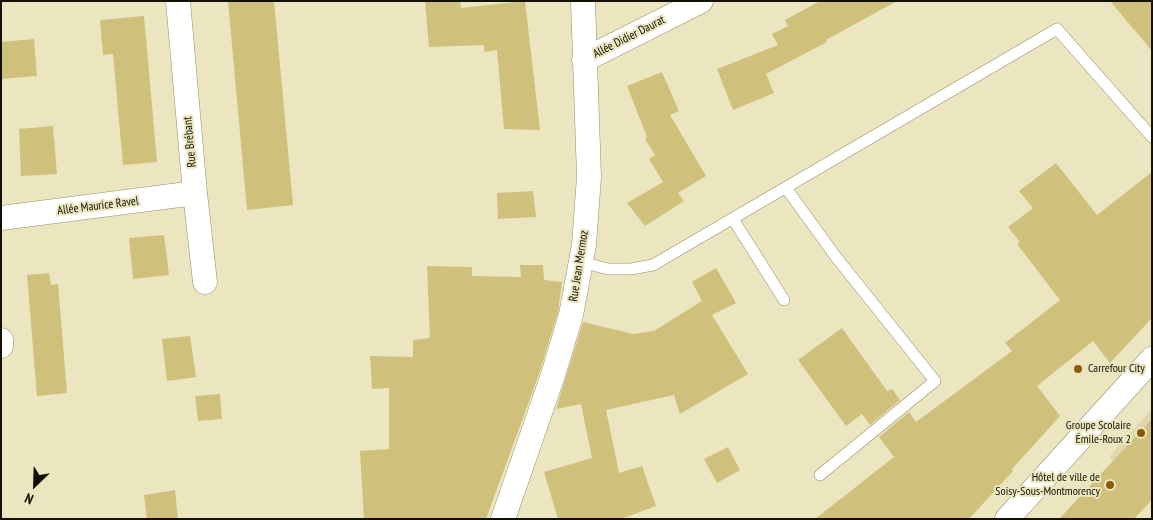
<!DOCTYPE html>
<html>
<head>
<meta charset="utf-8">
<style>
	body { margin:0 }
	#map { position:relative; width:1153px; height:520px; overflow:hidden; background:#ebe5c0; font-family:"PT Sans Narrow",sans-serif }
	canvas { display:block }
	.frame { position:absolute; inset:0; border:2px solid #131105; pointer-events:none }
	.north { position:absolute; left:10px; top:460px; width:50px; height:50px; -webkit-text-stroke:4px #ebe5c0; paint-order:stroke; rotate:204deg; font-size:14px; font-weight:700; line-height:20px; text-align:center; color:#131105 }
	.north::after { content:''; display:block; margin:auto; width:18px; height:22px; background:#131105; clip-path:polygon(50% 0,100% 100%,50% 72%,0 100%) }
</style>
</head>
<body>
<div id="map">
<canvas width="1153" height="520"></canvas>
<div class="frame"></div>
<div class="north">N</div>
</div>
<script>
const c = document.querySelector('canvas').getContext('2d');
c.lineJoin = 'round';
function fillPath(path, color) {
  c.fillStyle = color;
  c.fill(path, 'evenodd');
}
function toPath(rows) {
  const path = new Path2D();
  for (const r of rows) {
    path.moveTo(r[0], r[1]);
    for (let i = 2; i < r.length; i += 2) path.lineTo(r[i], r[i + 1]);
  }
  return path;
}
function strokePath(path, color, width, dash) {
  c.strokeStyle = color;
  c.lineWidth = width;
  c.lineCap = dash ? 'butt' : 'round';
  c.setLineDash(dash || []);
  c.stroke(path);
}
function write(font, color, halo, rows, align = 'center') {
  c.font = font + ' "PT Sans Narrow",sans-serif';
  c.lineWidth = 4;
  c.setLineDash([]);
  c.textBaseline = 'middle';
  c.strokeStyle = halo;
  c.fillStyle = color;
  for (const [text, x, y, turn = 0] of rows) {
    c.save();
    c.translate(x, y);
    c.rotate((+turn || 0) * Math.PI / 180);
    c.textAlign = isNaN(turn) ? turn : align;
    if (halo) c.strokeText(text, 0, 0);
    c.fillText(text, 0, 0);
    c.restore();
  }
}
const built = toPath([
	[1152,409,1152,501,1109,457]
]);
const building = toPath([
	[228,1,274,1,293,205,247,210],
	[425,1,460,1,461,8,525,1,540,130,504,129,497,50,484,52,484,45,429,47],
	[820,1,897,1,826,40,827,42,766,74,774,93,733,110,717,69,778,45,772,34,788,26,785,20],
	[1110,1,1152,1,1152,51],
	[144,16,157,162,123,165,113,54,103,55,100,20],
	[34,39,37,76,1,79,1,42],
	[662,72,679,111,670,115,706,176,678,193,684,201,645,226,627,203,663,182,649,159,655,155,645,139,647,137,627,86],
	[53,126,57,174,21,176,19,129],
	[1056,163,1097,215,1152,172,1152,318,1110,363,1093,341,1037,386,1060,416,1012,469,1013,471,969,519,815,519,894,457,879,437,909,412,916,422,1012,351,1005,343,1060,300,1017,244,1020,242,1008,227,1033,208,1019,191],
	[533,191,536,217,498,219,497,193],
	[164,235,169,275,133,279,129,238],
	[520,265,543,265,544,280,562,282,558,312,539,374,486,519,364,519,360,451,389,449,389,388,372,389,370,356,413,357,413,340,430,338,427,266,472,267,472,276,521,277],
	[716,268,736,303,712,315,748,374,680,414,674,395,606,410,619,473,642,466,656,506,621,519,558,519,544,472,592,458,581,404,556,409,583,322,633,334,654,331,702,301,692,282],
	[49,273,51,285,58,284,67,393,37,396,27,275],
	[842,328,887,391,892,389,900,400,870,425,862,414,846,426,798,360],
	[190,336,196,377,167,381,162,339],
	[220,394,222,419,198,421,195,396],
	[1152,419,1152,500,1134,519,1059,519],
	[728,447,740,470,717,483,704,459],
	[175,490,178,519,147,519,144,495]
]);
const lane = toPath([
	[786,188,836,257,935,381,820,475],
	[733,219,784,300],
	[581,262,608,269,631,269,653,265,1057,29,1152,137]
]);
const street = toPath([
	[178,1,195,193,205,282],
	[584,60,701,1],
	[1,218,195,193],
	[1,340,1,346],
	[503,519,552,378,571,315,584,245,589,177,583,1],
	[1007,519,1152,359]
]);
const markers = [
	[1078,369,5,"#8b5b01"],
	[1141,433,5,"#8b5b01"],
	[1110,485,5,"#8b5b01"]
];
const streetNames = [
	["Allée Didier Daurat",629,37,-27],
	["Rue Brébant",190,142,-95],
	["Allée Maurice Ravel",98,206,-7],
	["Rue Jean Mermoz",579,266,-81]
];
const poiNames = [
	["Carrefour City",1088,369,"left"],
	["Groupe Scolaire",1131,426],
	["Émile-Roux 2",1131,440],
	["Hôtel de ville de",1100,478],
	["Soisy-Sous-Montmorency",1100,492]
];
fillPath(built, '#e0d8ad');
fillPath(building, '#cfc17c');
strokePath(lane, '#948e6c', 12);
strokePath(street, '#948e6c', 25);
strokePath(lane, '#fff', 11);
strokePath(street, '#fff', 24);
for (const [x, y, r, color] of markers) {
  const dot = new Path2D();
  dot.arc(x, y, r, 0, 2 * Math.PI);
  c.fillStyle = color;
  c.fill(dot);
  strokePath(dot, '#ebe5c0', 2);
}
write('12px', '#131105', '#ebe5c0', streetNames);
write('12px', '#131105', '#ebe5c0', poiNames, 'right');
</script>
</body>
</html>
